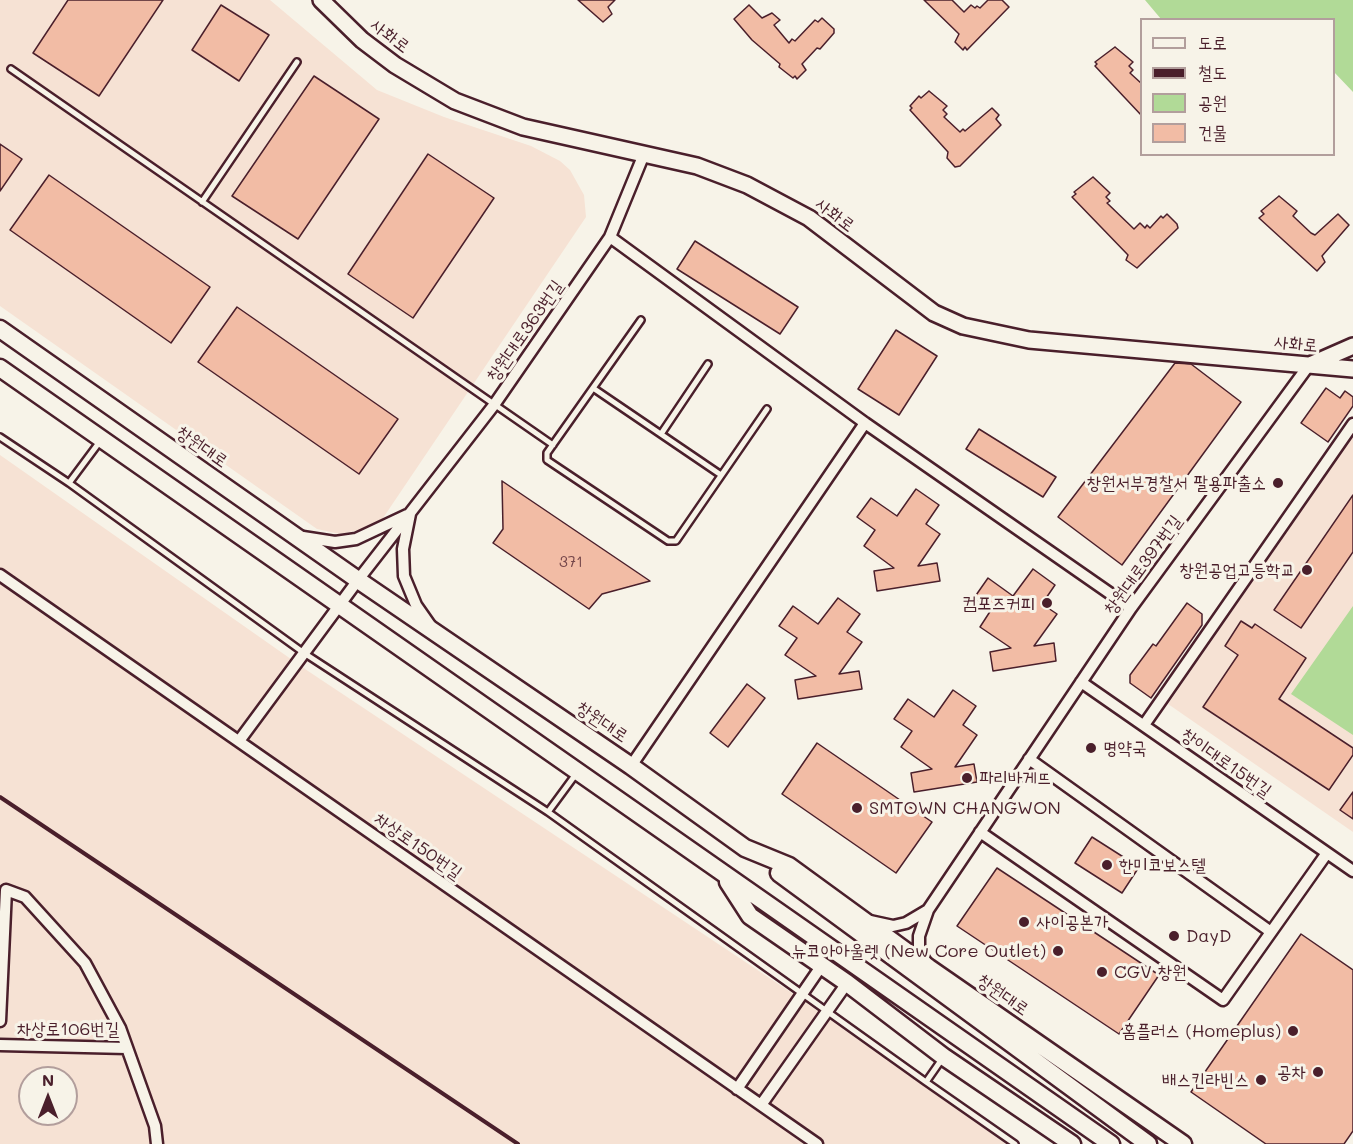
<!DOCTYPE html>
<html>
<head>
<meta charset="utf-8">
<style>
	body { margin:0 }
	#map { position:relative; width:1353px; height:1144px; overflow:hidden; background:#f7f3e8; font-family:Mali,"Poor Story",sans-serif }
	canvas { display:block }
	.legend { position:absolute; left:1140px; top:18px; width:195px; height:138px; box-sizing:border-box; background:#f7f3e8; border:2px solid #b29e9c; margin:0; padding:8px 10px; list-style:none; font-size:18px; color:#4a1f2b }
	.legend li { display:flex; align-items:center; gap:12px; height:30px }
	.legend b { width:30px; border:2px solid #b29e9c }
	.north { position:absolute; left:18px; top:1066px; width:60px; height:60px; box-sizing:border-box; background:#f7f3e8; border:2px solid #b29e9c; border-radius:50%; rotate:0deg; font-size:16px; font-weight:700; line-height:24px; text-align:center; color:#4a1f2b }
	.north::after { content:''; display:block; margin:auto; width:21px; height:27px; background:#4a1f2b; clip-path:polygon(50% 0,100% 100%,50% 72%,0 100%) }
</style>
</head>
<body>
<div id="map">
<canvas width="1353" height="1144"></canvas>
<ul class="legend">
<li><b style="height:8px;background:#f7f3e8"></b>도로</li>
<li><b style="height:8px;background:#4a1f2b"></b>철도</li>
<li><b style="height:16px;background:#b1da97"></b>공원</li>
<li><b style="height:16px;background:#f2bca5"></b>건물</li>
</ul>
<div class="north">N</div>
</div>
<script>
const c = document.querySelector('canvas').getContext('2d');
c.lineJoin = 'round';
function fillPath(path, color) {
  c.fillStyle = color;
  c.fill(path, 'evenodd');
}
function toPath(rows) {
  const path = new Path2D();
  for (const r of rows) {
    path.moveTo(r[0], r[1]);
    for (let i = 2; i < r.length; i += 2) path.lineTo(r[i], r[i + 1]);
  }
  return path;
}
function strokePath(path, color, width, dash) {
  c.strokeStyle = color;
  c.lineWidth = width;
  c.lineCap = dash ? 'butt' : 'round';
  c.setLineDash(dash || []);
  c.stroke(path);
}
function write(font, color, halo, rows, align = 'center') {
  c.font = font + ' Mali,"Poor Story",sans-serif';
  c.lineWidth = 6;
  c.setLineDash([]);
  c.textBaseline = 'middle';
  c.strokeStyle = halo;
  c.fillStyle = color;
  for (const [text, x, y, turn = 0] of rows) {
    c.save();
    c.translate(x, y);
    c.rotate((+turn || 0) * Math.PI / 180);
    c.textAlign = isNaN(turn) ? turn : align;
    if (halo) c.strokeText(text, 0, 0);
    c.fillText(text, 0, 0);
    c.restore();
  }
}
const built = toPath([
	[0,0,270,0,377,90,444,117,531,146,560,161,570,170,584,195,586,217,381,521,359,530,340,534,317,529,0,306],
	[1353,436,1353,832,1168,704],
	[0,455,308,671,795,995,1006,1144,0,1144],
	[30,1078,66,1078,66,1114,30,1114]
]);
const green = toPath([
	[1145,0,1353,0,1353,92,1334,72,1334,20,1161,19],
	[1353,606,1353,735,1291,694]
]);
const building = toPath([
	[68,0,163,0,99,96,33,53,68,0],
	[578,0,615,0,608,7,612,14,603,22,578,0],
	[924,0,952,0,964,12,971,5,975,8,977,6,980,8,988,0,1002,0,1009,7,967,50,965,47,963,50,955,42,959,34,924,0],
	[221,5,269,35,239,81,192,50,221,5],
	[749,5,762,18,772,13,780,20,774,25,789,43,792,39,795,41,815,20,818,22,822,18,834,29,834,33,820,49,817,48,802,64,806,70,797,79,795,76,793,78,779,67,780,64,752,40,734,19,749,5],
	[1115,47,1133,62,1129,66,1133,70,1130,73,1142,84,1142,116,1095,66,1097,64,1095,62,1115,47],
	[314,76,379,119,298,239,232,196,314,76],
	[929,91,947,106,943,110,947,114,944,117,960,132,963,129,965,131,992,108,999,115,996,119,1001,125,960,166,955,167,947,158,948,152,910,110,912,108,910,106,919,96,921,98,929,91],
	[0,144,22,159,0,191,0,144],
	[428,154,494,198,413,318,348,274,428,154],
	[49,175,210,287,171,343,10,230,49,175],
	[1093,177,1110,193,1106,197,1110,201,1107,203,1134,229,1140,223,1145,228,1147,225,1150,228,1161,216,1163,218,1167,214,1177,224,1178,228,1137,268,1126,260,1128,255,1072,197,1076,194,1074,192,1093,177],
	[1279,196,1297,211,1293,216,1311,233,1315,235,1338,214,1349,225,1322,256,1325,262,1317,271,1259,218,1264,214,1261,211,1279,196],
	[695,241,798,307,780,334,677,269,695,241],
	[237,307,398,419,359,474,198,362,237,307],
	[896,330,937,356,899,415,858,389,896,330],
	[1175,363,1191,364,1241,402,1122,565,1058,517,1175,363],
	[1326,388,1340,398,1345,391,1353,397,1353,406,1328,442,1301,423,1326,388],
	[979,429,1056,477,1043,497,966,449,979,429],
	[502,481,650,581,602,594,589,609,493,543,503,529,502,481],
	[916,489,939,505,926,524,940,534,918,566,937,563,940,581,877,591,874,571,894,568,864,546,875,530,857,517,871,498,897,516,916,489],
	[1353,495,1353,552,1301,628,1274,610,1353,495],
	[1033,569,1055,585,1042,604,1057,614,1034,646,1054,643,1056,661,993,671,990,652,1011,648,980,627,991,610,974,598,988,578,1013,596,1033,569],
	[838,598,860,614,847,632,862,642,839,674,859,671,862,689,798,699,795,680,816,676,785,655,797,638,779,626,793,606,818,624,838,598],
	[1187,603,1202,614,1202,625,1151,698,1130,683,1130,675,1153,644,1156,646,1187,603],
	[1241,621,1252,628,1255,624,1306,658,1279,699,1353,748,1353,755,1329,790,1203,707,1238,655,1225,646,1241,621],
	[747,684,765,698,728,747,710,733,747,684],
	[953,690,976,706,963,725,977,735,955,767,974,764,977,782,914,792,911,773,932,769,901,747,912,731,894,719,908,699,934,717,953,690],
	[817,743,932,822,896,873,782,794,817,743],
	[1353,792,1353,819,1340,810,1353,792],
	[1092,837,1139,867,1122,893,1075,863,1092,837],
	[997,868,1159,975,1119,1034,957,926,997,868],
	[1301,934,1353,970,1353,1131,1344,1144,1266,1144,1191,1092,1301,934]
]);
const lane = toPath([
	[11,69,553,445],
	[202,202,297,62],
	[641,320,547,453,547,460,668,541,676,541,767,409],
	[593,388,721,475],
	[661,434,708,364],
	[0,437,69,483],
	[101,440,69,483,304,653,548,812],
	[576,774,548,812,926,1082],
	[942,1059,926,1082,1015,1144]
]);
const street = toPath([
	[610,237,865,423,1131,608],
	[410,514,403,549,404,576,416,605,430,625],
	[303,537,335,542,356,539,407,515],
	[0,575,817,1144],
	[1081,682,1353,871],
	[1144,725,1353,424],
	[239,741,358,580,494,405,610,237,644,154],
	[1029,759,1271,932],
	[631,766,865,423],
	[980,832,1223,1000,1327,853],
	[870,921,893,926,906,923,928,910],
	[927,964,919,950,919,936,928,910,1131,608,1309,365],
	[0,1021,6,890,25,897,85,963,120,1028,155,1126,157,1144],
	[0,1045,127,1048],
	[737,1089,822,965],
	[761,1105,847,983]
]);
const secondary = toPath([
	[321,0,362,40,395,65,455,101,523,127,697,166,747,185,809,218,934,313,963,326,1029,340,1353,369],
	[1312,364,1353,346]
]);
const primary = toPath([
	[0,329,358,580,631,766,745,848,789,866,929,968,1183,1144],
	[0,368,1111,1144],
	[779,873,1148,1144],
	[728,882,750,916,847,983,944,1057,1072,1144]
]);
const rail = toPath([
	[0,797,518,1144]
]);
const markers = [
	[1278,483,6,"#4a1f2b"],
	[1307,570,6,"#4a1f2b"],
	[1047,603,6,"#4a1f2b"],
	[1091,748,6,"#4a1f2b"],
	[967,778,6,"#4a1f2b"],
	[857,808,6,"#4a1f2b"],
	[1107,865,6,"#4a1f2b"],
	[1024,922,6,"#4a1f2b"],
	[1174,936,6,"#4a1f2b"],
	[1058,951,6,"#4a1f2b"],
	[1102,972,6,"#4a1f2b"],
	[1293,1031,6,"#4a1f2b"],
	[1318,1072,6,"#4a1f2b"],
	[1261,1080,6,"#4a1f2b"]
];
const numberNames = [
	["371",571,562]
];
const streetNames = [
	["사화로",390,36,37],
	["사화로",835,215,37],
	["창원대로363번길",525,331,-55],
	["사화로",1296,344,5],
	["창원대로",202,447,35],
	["창원대로397번길",1143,565,-54],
	["창원대로",602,722,34],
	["창이대로15번길",1226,763,35],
	["차상로150번길",418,846,35],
	["창원대로",1003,995,35],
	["차상로106번길",68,1029]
];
const poiNames = [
	["창원서부경찰서 팔용파출소",1266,483],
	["창원공업고등학교",1295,570],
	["컴포즈커피",1035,603],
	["명약국",1103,748,"left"],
	["파리바게뜨",979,778,"left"],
	["SMTOWN CHANGWON",869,808,"left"],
	["한미코보스텔",1119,865,"left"],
	["사이공본가",1036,922,"left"],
	["DayD",1186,936,"left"],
	["뉴코아아울렛 (New Core Outlet)",1046,951],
	["CGV 창원",1114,972,"left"],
	["홈플러스 (Homeplus)",1281,1031],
	["공차",1306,1072],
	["배스킨라빈스",1249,1080]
];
fillPath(built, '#f6e2d4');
fillPath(green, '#b1da97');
fillPath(building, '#f2bca5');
strokePath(building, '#4a1f2b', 1.5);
strokePath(lane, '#4a1f2b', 10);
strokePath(street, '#4a1f2b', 15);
strokePath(secondary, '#4a1f2b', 20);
strokePath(primary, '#4a1f2b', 21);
strokePath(lane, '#f7f3e8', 5);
strokePath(street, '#f7f3e8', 10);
strokePath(secondary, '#f7f3e8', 15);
strokePath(primary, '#f7f3e8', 16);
strokePath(rail, '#4a1f2b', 4);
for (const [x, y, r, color] of markers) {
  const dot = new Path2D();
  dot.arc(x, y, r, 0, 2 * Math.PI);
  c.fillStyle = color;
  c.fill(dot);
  strokePath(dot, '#f7f3e8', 2);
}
write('15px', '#74464a', null, numberNames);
write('18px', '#4a1f2b', '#f7f3e8', streetNames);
write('18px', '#4a1f2b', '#f7f3e8', poiNames, 'right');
</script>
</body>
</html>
